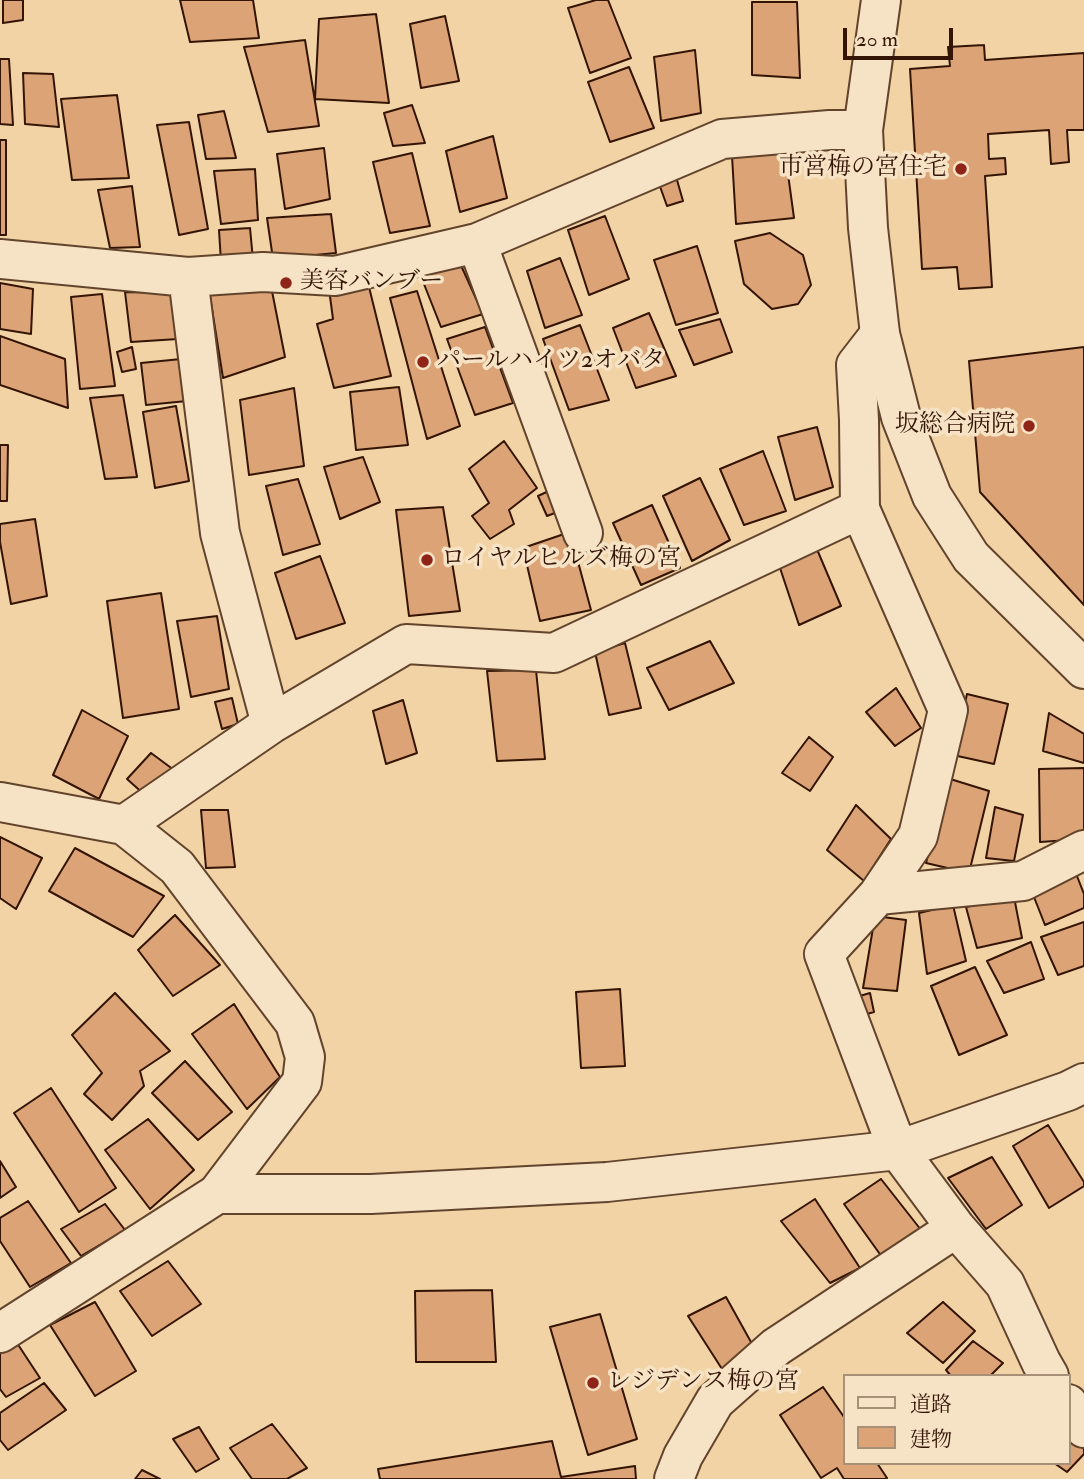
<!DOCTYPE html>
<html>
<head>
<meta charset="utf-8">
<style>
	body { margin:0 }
	#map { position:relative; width:1084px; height:1479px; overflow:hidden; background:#f1d3a5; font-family:"IM FELL Double Pica","Noto Serif JP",serif }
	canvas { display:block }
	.legend { position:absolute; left:843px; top:1374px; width:228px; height:91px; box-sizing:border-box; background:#f6e2c4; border:2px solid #a89078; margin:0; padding:9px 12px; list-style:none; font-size:21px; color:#331405 }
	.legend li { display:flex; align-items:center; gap:14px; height:35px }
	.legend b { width:35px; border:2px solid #a89078 }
	.scale { position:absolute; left:843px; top:28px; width:110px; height:32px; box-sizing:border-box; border:4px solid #331405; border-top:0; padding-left:9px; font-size:21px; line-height:24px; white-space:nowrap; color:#331405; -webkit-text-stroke:5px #f6e2c4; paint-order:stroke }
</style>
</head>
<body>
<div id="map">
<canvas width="1084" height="1479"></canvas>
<ul class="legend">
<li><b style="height:9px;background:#f6e2c4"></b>道路</li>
<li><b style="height:19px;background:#dba376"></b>建物</li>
</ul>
<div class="scale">20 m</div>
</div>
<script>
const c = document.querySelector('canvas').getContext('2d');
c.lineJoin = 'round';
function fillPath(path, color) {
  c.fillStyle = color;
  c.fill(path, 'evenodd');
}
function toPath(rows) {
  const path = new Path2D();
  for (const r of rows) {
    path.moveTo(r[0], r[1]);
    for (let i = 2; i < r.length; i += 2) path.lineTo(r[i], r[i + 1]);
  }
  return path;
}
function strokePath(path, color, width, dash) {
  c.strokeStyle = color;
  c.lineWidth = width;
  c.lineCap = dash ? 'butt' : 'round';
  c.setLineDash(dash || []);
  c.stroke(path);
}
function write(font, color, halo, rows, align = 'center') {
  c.font = font + ' "IM FELL Double Pica","Noto Serif JP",serif';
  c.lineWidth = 7;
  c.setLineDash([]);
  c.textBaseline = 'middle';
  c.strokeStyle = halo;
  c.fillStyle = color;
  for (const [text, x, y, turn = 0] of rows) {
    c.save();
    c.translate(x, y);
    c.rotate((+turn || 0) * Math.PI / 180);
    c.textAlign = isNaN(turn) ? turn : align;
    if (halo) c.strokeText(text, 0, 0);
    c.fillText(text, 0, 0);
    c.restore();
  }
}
const building = toPath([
	[3,0,23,0,23,20,3,23,3,0],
	[180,0,253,0,259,38,190,42,180,0],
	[596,0,608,0,631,58,590,73,568,8,596,0],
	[752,2,797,2,800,78,752,75,752,2],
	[376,14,389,103,315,99,319,19,376,14],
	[445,16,459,81,421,88,410,24,445,16],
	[305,40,319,126,268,132,244,47,305,40],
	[984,45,985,60,1084,53,1084,130,1067,130,1069,162,1051,164,1049,130,988,134,989,159,1005,158,1006,174,985,176,992,287,959,289,957,267,922,269,910,69,950,66,948,47,984,45],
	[695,50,701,113,661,121,654,57,695,50],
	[0,59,9,59,13,125,0,124,0,59],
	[629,67,654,128,610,142,588,82,629,67],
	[23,73,53,74,59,127,25,124,23,73],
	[117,95,129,178,72,180,61,99,117,95],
	[412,105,425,143,393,146,384,113,412,105],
	[224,111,236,158,206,159,198,115,224,111],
	[189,122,208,229,179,235,157,125,189,122],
	[493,136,507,198,460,212,446,151,493,136],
	[0,140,6,140,6,235,0,235,0,140],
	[324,148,330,199,285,209,277,154,324,148],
	[785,152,794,218,736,224,732,156,785,152],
	[412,153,430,226,390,233,373,162,412,153],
	[255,169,258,220,221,224,214,171,255,169],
	[675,173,683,201,667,206,658,181,675,173],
	[132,186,140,247,110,248,98,190,132,186],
	[331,214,336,253,273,259,267,218,331,214],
	[605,216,629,279,589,295,568,230,605,216],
	[250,228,253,260,221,262,219,230,250,228],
	[770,233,803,255,811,285,798,304,772,309,744,284,735,241,770,233],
	[697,246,718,313,676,325,654,260,697,246],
	[560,258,582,315,545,328,527,271,560,258],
	[459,261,483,314,441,327,420,274,459,261],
	[270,281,285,357,223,378,208,284,270,281],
	[0,283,33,289,31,334,0,329,0,283],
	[368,283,391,376,334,388,317,324,333,319,329,289,368,283],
	[417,291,460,426,427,439,390,298,417,291],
	[125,292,173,293,178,339,131,342,125,292],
	[102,294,115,386,80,389,71,297,102,294],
	[649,313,676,376,636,388,613,328,649,313],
	[720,319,732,352,694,365,679,330,720,319],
	[580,325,609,400,569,410,543,339,580,325],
	[485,327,513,403,475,415,447,339,485,327],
	[0,336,65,359,68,408,0,385,0,336],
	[132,347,136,369,122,372,117,352,132,347],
	[1084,347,1084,605,980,492,969,361,1084,347],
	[181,359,187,401,146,405,141,363,181,359],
	[399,387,408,445,356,450,350,392,399,387],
	[294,388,304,466,249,475,240,400,294,388],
	[123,395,137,477,105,479,90,398,123,395],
	[176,406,189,481,155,488,143,412,176,406],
	[817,427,833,487,795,500,778,437,817,427],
	[504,441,537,488,509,510,514,524,490,539,472,516,489,503,469,469,504,441],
	[0,445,8,445,7,501,0,501,0,445],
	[763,451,786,511,744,525,720,469,763,451],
	[363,457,380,502,340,519,324,467,363,457],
	[700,478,730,540,692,561,663,496,700,478],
	[298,479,320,544,283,555,266,486,298,479],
	[553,489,560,511,547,516,538,496,553,489],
	[652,505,680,568,641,585,613,523,652,505],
	[443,507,460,611,409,616,396,510,443,507],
	[35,519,47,596,11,604,0,542,0,524,35,519],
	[570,532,591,610,540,621,523,548,570,532],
	[816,547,841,606,799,625,778,562,816,547],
	[320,556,345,623,296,639,275,573,320,556],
	[161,593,179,709,123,718,107,601,161,593],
	[217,616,229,689,191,697,177,621,217,616],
	[710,641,734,683,669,710,647,668,710,641],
	[625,643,641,708,609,715,595,652,625,643],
	[536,670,545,759,497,761,487,671,536,670],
	[896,688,921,728,895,746,866,712,896,688],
	[967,694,1008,704,994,764,953,755,967,694],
	[232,698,238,724,222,729,215,702,232,698],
	[403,700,417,753,386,764,373,711,403,700],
	[82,710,128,736,99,799,53,775,82,710],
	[1049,713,1084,734,1084,763,1043,751,1049,713],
	[809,737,833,757,810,791,782,773,809,737],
	[151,753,174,770,146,796,127,779,151,753],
	[1084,768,1084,839,1040,842,1039,769,1084,768],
	[947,778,989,791,969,873,926,863,947,778],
	[856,805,891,839,864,881,827,850,856,805],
	[995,807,1023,815,1014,861,986,858,995,807],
	[201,810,228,810,235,867,206,868,201,810],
	[0,837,42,858,16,909,0,898,0,837],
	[75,848,164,896,133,937,49,891,75,848],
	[1075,871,1084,894,1084,908,1045,925,1032,892,1075,871],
	[1014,897,1022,938,977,948,966,907,1014,897],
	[953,905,966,961,927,974,919,913,953,905],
	[175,915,220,965,173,996,138,950,175,915],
	[875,916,906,920,897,991,863,988,875,916],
	[1084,922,1084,966,1058,975,1041,937,1084,922],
	[1031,942,1044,979,1004,993,987,961,1031,942],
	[975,967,1007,1035,959,1055,931,986,975,967],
	[620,989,625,1066,581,1068,576,992,620,989],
	[115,993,170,1051,140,1071,144,1086,112,1120,84,1094,102,1073,72,1035,115,993],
	[870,993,874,1012,853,1018,846,1000,870,993],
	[234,1004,280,1077,247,1109,192,1034,234,1004],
	[185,1061,232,1112,198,1140,152,1093,185,1061],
	[51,1088,116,1188,79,1212,14,1113,51,1088],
	[148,1119,194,1170,150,1209,105,1150,148,1119],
	[1048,1125,1084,1182,1084,1186,1049,1208,1013,1146,1048,1125],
	[992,1157,1022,1205,986,1229,948,1178,992,1157],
	[0,1161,16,1187,0,1198,0,1161],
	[881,1179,925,1235,887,1264,844,1204,881,1179],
	[815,1199,860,1268,830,1283,781,1221,815,1199],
	[28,1201,71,1263,30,1287,0,1241,0,1218,28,1201],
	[105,1204,125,1230,81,1256,61,1229,105,1204],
	[168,1261,201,1304,152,1336,120,1291,168,1261],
	[492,1290,496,1362,416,1362,415,1291,492,1290],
	[726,1297,756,1351,722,1369,688,1316,726,1297],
	[95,1302,136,1371,95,1396,50,1325,95,1302],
	[943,1302,975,1331,943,1363,907,1333,943,1302],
	[600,1314,637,1439,588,1455,550,1327,600,1314],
	[15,1340,40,1378,6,1397,0,1389,0,1350,15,1340],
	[973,1341,1003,1363,990,1376,951,1376,946,1370,973,1341],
	[44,1383,66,1410,8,1450,0,1440,0,1413,44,1383],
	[823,1387,844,1417,844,1463,877,1463,887,1478,885,1479,844,1479,837,1468,821,1478,780,1415,823,1387],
	[272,1424,307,1468,287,1479,252,1479,230,1448,272,1424],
	[199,1427,219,1459,196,1472,173,1439,199,1427],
	[1068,1435,1084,1449,1084,1454,1067,1472,1054,1463,1068,1463,1068,1435],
	[552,1441,561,1477,635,1466,636,1479,380,1479,378,1469,552,1441],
	[142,1470,160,1479,135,1479,142,1470]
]);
const minor = toPath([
	[477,243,583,533],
	[0,259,188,277,263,272,335,276,477,243,722,139,830,130,863,130],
	[188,277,220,533,271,724],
	[880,334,856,365,859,420,860,509,948,710,918,836,878,895,824,954,898,1150,956,1228],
	[0,802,124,825,177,867,295,1023,305,1057,302,1082,217,1194,0,1333],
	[124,825,271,724,406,644,554,653,860,509],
	[878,895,1023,881,1084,850],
	[217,1194,371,1194,607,1182,898,1150,1068,1091,1084,1083],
	[1068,1404,1084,1428],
	[674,1479,683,1456,715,1401,776,1347,956,1228,1005,1284,1041,1362,1049,1376]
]);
const tertiary = toPath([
	[881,0,863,130,868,228,880,334,901,417,932,496,971,557,1084,669]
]);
const markers = [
	[961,169,7,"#8f2418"],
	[286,283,7,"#8f2418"],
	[423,362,7,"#8f2418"],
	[1029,426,7,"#8f2418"],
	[427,560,7,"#8f2418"],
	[593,1383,7,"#8f2418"]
];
const poiNames = [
	["市営梅の宮住宅",947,169,"right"],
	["美容バンブー",300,283],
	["パールハイツ2オバタ",437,362],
	["坂総合病院",1015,426,"right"],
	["ロイヤルヒルズ梅の宮",441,560],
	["レジデンス梅の宮",607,1383]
];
fillPath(building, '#dba376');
strokePath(building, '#331405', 2);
strokePath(minor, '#62442d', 42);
strokePath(tertiary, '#62442d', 42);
strokePath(minor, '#f6e2c4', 38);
strokePath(tertiary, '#f6e2c4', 38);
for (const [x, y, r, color] of markers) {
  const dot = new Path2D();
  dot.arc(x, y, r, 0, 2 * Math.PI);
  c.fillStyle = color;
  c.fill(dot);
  strokePath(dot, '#f6e2c4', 2.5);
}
write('24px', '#331405', '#f6e2c4', poiNames, 'left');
</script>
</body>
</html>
